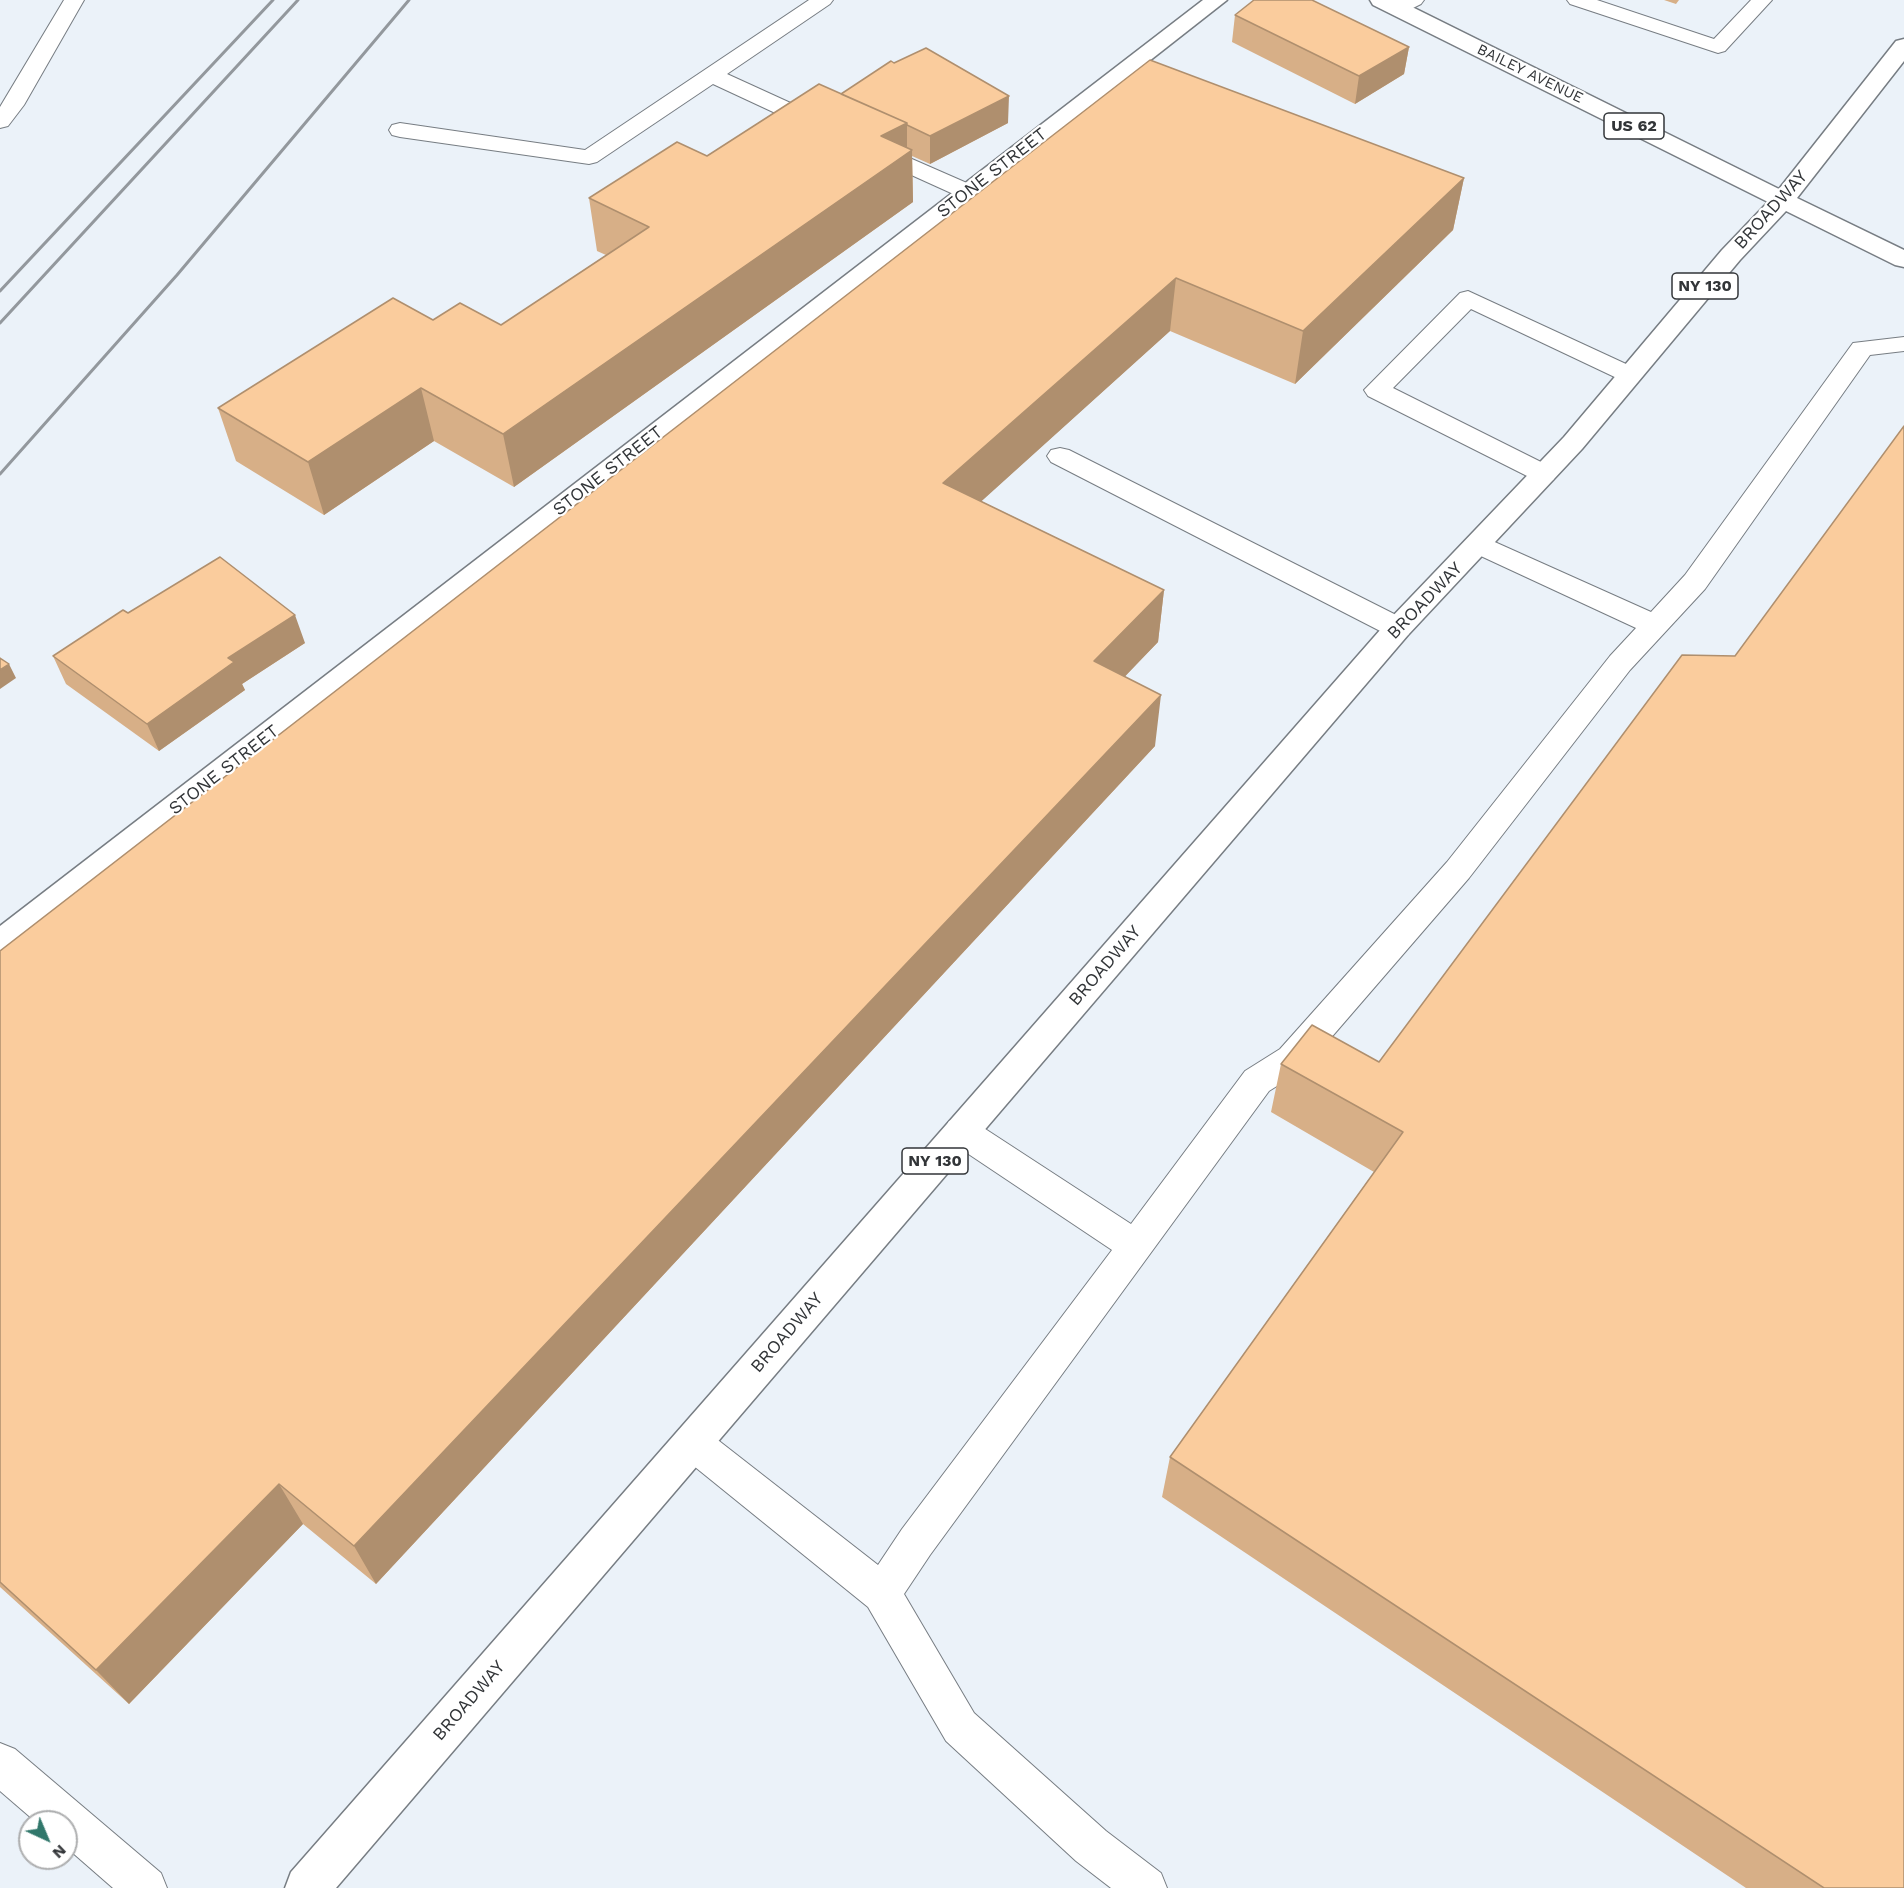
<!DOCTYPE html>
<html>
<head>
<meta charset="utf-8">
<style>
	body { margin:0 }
	#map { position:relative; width:1904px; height:1888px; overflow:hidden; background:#ebf2f9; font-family:"Work Sans",sans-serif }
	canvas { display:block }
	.north { position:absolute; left:18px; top:1810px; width:60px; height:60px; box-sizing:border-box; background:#fff; border:2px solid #adaeaf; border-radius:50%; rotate:136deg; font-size:16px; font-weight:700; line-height:24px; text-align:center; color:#323538 }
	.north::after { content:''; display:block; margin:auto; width:21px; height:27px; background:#31776b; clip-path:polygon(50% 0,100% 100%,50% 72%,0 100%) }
</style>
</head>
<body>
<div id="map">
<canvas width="1904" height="1888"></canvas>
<div class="north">N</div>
</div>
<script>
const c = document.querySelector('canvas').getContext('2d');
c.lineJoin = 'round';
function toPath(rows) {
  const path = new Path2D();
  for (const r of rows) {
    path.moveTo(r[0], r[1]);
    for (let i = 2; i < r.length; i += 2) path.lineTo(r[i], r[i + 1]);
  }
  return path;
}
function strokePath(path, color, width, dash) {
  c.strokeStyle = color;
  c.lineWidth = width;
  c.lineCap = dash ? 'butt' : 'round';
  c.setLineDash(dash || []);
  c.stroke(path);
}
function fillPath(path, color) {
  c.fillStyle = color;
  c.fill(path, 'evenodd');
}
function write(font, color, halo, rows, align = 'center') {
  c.font = font + ' "Work Sans",sans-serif';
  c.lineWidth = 4.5;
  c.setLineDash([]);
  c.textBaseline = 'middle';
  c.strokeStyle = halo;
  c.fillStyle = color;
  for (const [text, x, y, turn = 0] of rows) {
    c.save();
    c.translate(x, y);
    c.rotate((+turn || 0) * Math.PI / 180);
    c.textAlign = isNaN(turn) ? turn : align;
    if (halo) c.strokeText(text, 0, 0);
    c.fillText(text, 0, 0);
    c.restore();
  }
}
const lane = toPath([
	[64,0,84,0,24,105,8,126,0,128,0,107,64,0],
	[809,0,833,0,830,4,727,74,830,121,833,126,830,131,822,133,814,131,713,84,597,162,589,164,400,137,392,135,389,130,392,125,400,123,585,150,809,0],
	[1398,0,1424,0,1421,4,1405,12,1398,14,1391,12,1388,8,1398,0],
	[1567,0,1597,0,1714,39,1751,0,1772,0,1725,51,1718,53,1570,4,1567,0],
	[873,142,976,187,979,192,976,197,968,199,960,197,865,154,862,149,865,144,873,142],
	[1468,291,1639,370,1642,375,1639,380,1630,383,1621,380,1471,309,1393,388,1553,468,1557,474,1553,480,1544,482,1535,480,1368,396,1364,390,1460,293,1468,291],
	[1904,337,1904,351,1870,355,1705,589,1630,670,1469,878,1304,1069,1269,1091,930,1555,904,1594,974,1713,1106,1831,1161,1873,1167,1888,1111,1888,1076,1861,946,1741,868,1607,679,1454,673,1442,679,1430,692,1425,705,1430,878,1565,902,1529,1112,1250,949,1141,944,1131,949,1121,961,1117,973,1121,1131,1224,1245,1071,1280,1049,1447,862,1610,656,1636,628,1470,551,1466,545,1470,539,1479,536,1488,539,1651,612,1685,575,1853,343,1904,337],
	[1060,448,1069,450,1408,621,1412,628,1408,635,1398,638,1388,635,1051,462,1047,456,1051,450,1060,448],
	[0,1743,15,1749,161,1873,167,1888,113,1888,66,1847,66,1822,36,1822,0,1791,0,1743]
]);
const street = toPath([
	[1203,0,1227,0,12,953,0,957,0,926,1203,0]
]);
const primary = toPath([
	[1370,0,1398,0,1779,189,1896,41,1904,39,1904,61,1797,198,1904,250,1904,267,1895,265,1786,211,1740,260,1582,449,1408,635,336,1888,285,1888,291,1872,1388,621,1564,437,1722,250,1768,202,1373,5,1370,0]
]);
const rail = toPath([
	[0,291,273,0],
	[0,323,298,0],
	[0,474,177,275,409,0]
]);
const wall = toPath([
	[1664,0,1679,0,1676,4],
	[1235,15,1409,47,1404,74,1355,104,1232,42],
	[1150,60,1464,178,1453,230,1295,384,1170,331,981,501,1164,590,1158,642,1125,676,1155,746,376,1584,303,1524,129,1704,0,1587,0,951],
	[841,94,1008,123,930,164,912,156,913,202,514,487,434,441,324,515,236,461,218,408,433,320,501,325,606,255,597,251,589,198,707,156],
	[128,613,305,643,242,684,245,690,159,751,66,684,53,656],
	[1735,656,1904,1888,1746,1888,1162,1497,1170,1457,1374,1172,1271,1112,1281,1064,1379,1062]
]);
const shadedWall = toPath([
	[1409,47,1404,74,1355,104,1359,76],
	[1009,96,1008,123,930,164,930,136],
	[907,123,907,153,912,150,913,202,514,487,503,434,881,136],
	[1464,178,1453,230,1295,384,1303,331],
	[1176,278,1170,331,943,536,943,483],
	[421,388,434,441,324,515,308,462],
	[1164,590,1158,642,1090,713,1094,661],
	[295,615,305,643,242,684,245,690,159,751,147,724,228,658],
	[9,664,16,678,0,689,0,670],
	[1161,695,1155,746,376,1584,354,1546],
	[279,1484,303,1524,129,1704,96,1670]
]);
const building = toPath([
	[1254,0,1312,0,1409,47,1359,76,1235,15,1254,0],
	[926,48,1009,96,930,136,907,125,907,123,841,94,891,61,894,63,926,48],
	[1150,60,1464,178,1303,331,1176,278,943,483,1164,590,1094,661,1161,695,354,1546,279,1484,96,1670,0,1582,0,951,1150,60],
	[819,84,907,123,881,136,912,150,503,434,421,388,308,462,218,408,393,298,433,320,460,303,501,325,649,227,589,198,677,142,707,156,819,84],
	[1904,426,1904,1888,1824,1888,1170,1457,1403,1132,1281,1064,1312,1025,1379,1062,1682,655,1735,656,1904,426],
	[220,557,295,615,228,658,234,662,147,724,53,656,123,610,128,613,220,557],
	[0,658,9,664,0,670,0,658]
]);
const farStreetnames = [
	["BAILEY AVENUE",1530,74,26]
];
const shields = [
	[1634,126,60],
	[1705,286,66],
	[935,1161,66]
];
const shieldNames = [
	["US 62",1634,126],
	["NY 130",1705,286],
	["NY 130",935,1161]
];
const streetNames = [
	["STONE STREET",992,173,-38],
	["BROADWAY",1771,210,-48],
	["STONE STREET",608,471,-38],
	["BROADWAY",1425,601,-46],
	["STONE STREET",224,770,-38],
	["BROADWAY",1105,966,-49],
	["BROADWAY",787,1333,-49],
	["BROADWAY",469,1701,-49]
];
strokePath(lane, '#777d83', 2);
strokePath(street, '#777d83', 3);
strokePath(primary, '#777d83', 3);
fillPath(lane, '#fff');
fillPath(street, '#fff');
fillPath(primary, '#fff');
strokePath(rail, '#93989d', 3);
fillPath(wall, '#d7af87');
fillPath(shadedWall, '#af8f6e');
fillPath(building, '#facc9d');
strokePath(building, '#af8f6e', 1.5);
write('15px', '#323538', '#fff', farStreetnames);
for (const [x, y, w] of shields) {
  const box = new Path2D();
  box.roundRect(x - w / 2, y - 13, w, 26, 4.5);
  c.fillStyle = '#fff';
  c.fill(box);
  strokePath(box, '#323538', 1.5);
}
write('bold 16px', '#323538', null, shieldNames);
write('18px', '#323538', '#fff', streetNames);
</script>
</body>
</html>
